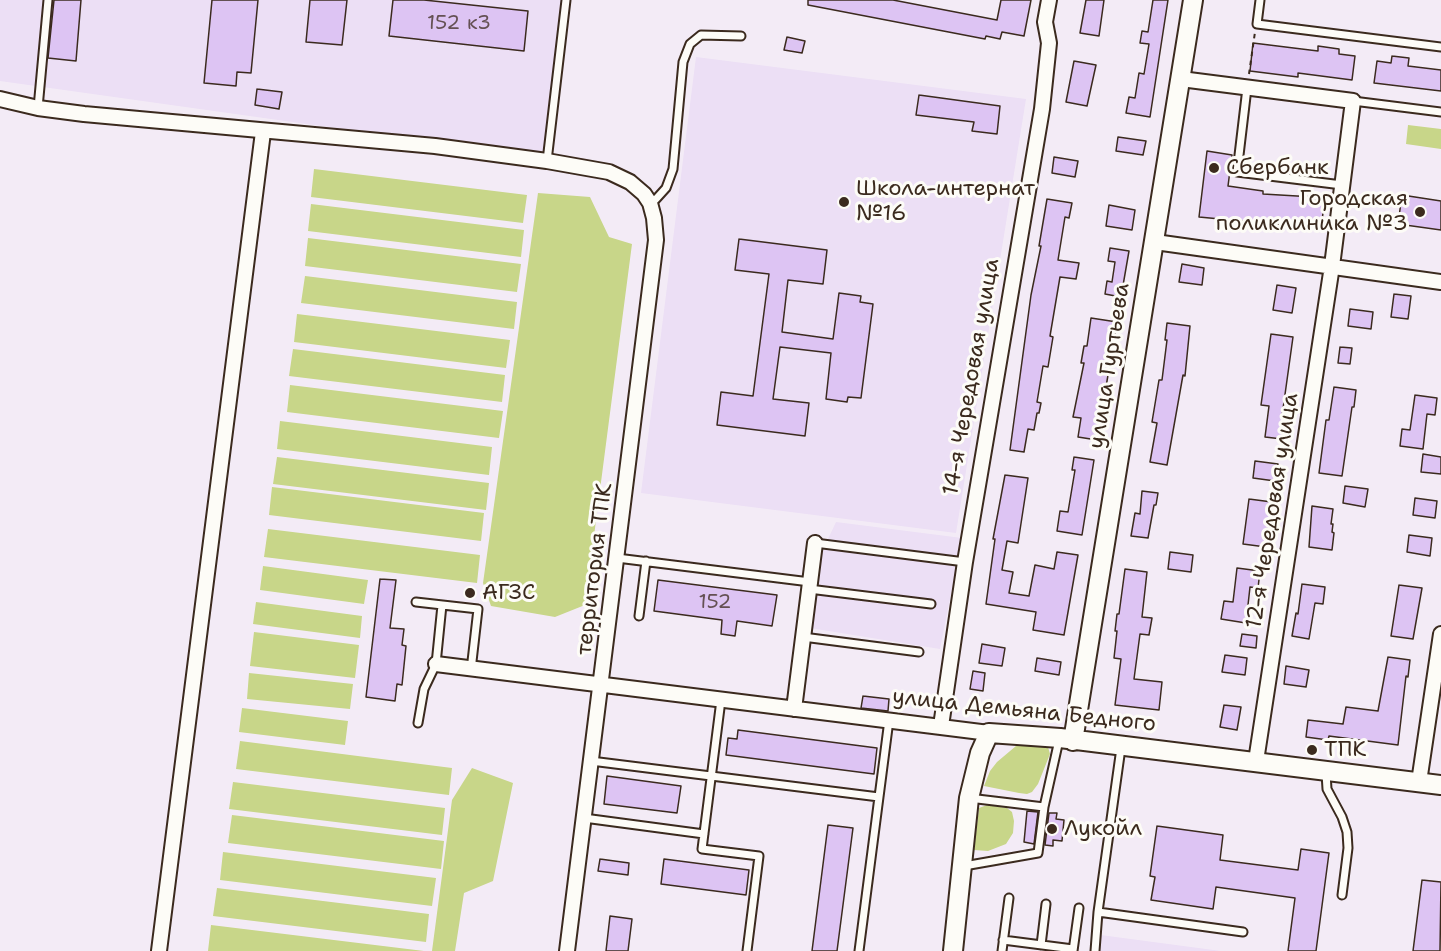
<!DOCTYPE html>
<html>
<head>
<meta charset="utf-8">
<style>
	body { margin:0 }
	canvas { display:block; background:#f3ebf6 }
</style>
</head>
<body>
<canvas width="1441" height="951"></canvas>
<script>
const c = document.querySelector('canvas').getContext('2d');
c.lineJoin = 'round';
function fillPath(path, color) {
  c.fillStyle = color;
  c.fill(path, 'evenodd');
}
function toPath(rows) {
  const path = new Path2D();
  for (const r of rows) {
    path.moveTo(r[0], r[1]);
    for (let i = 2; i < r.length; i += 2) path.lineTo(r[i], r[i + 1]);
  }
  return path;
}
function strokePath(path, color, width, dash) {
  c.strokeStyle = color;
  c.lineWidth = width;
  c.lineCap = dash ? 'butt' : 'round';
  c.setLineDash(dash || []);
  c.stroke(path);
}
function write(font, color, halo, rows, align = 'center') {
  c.font = font + ' "Shantell Sans",sans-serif';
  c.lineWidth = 6;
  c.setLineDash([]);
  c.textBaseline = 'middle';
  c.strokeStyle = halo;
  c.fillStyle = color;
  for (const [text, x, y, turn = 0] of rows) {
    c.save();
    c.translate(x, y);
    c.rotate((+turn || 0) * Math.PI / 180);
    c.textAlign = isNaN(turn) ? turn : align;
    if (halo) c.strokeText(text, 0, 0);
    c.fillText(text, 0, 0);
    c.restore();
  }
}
const built = toPath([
	[0,0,568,0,549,158,0,81],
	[696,57,1026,99,956,533,641,493],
	[836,522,962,538,940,649,810,628,819,558],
	[1093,934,1221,951,1091,951]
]);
const green = toPath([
	[1408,125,1441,129,1441,149,1406,144],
	[314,169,527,195,523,223,311,197],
	[538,193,590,197,609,237,632,244,585,605,555,617,491,606,483,583],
	[311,204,524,230,521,257,308,231],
	[308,238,521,264,517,292,305,266],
	[305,276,517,302,514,329,301,303],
	[297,314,510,340,506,368,294,342],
	[293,349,505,375,502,402,289,376],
	[290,385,503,411,499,438,287,412],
	[280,421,492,447,489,475,277,449],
	[277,457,489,483,486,510,273,484],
	[272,487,484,513,481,541,269,515],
	[268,529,480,555,477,583,264,557],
	[263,566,368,580,364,604,260,590],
	[256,602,362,616,360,638,253,624],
	[254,632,359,645,355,678,250,666],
	[249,673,353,684,350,709,247,699],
	[242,708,348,721,345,745,239,732],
	[240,741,452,768,449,795,236,769],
	[1026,742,1043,743,1048,747,1050,754,1038,784,1032,792,1027,794,1019,793,984,786,990,771,997,762,1016,746],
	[472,768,513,783,493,881,464,893,455,951,432,951,452,800],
	[233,782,445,808,442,835,229,809],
	[987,805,1007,808,1012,812,1014,821,1013,833,1006,844,988,851,974,850,979,808],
	[232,815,444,841,441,869,228,843],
	[223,852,436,878,432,906,220,880],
	[217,888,429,914,426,942,213,916],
	[211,925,424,951,208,951]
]);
const building = toPath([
	[54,0,81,0,76,61,48,58,54,0],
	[212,0,258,0,251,73,237,72,236,86,204,83,212,0],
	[310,0,347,0,342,45,306,42,310,0],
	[393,0,424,0,528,11,524,51,389,36,393,0],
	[808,0,893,0,997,20,1001,0,1031,0,1024,36,1002,32,1000,39,986,36,985,39,808,5,808,0],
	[1086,0,1104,0,1099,36,1080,33,1086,0],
	[1153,0,1168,0,1150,117,1126,113,1129,97,1135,98,1139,73,1144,74,1149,44,1140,43,1142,31,1148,32,1153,0],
	[787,37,805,41,802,53,784,50,787,37],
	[1253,43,1318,51,1318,46,1339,49,1339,54,1355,56,1352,80,1298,73,1298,77,1250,71,1253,43],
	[1392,56,1409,58,1408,66,1441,70,1441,91,1374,83,1377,61,1391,63,1392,56],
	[1074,61,1096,65,1087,106,1066,102,1074,61],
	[257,89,282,92,279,109,255,105,257,89],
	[919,95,1000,106,997,134,972,131,974,122,916,115,919,95],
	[1118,137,1146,141,1143,155,1116,151,1118,137],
	[1207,151,1232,155,1228,186,1263,191,1263,194,1314,197,1314,200,1324,201,1322,223,1306,221,1305,227,1199,217,1207,151],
	[1054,157,1078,161,1075,177,1052,173,1054,157],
	[1402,195,1441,201,1441,230,1398,224,1402,195],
	[1047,199,1072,203,1069,218,1065,217,1058,260,1079,263,1076,279,1060,277,1050,336,1053,337,1048,367,1043,366,1037,402,1041,403,1039,413,1037,413,1034,430,1028,429,1024,452,1010,450,1031,295,1041,246,1039,246,1047,199],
	[1109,205,1135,210,1132,230,1106,226,1109,205],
	[739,239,827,250,823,284,788,280,782,332,833,339,839,293,861,296,860,302,873,304,861,398,848,397,847,402,826,399,831,353,780,347,773,399,809,403,805,436,717,425,721,392,753,396,769,274,735,270,739,239],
	[1110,248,1129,251,1121,297,1105,294,1107,281,1112,282,1115,262,1108,261,1110,248],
	[1182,264,1204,268,1202,285,1179,282,1182,264],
	[1277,285,1296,288,1292,313,1273,310,1277,285],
	[1394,294,1411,296,1408,319,1391,317,1394,294],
	[1350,309,1373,312,1371,329,1348,326,1350,309],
	[1091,318,1117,322,1097,440,1078,437,1081,418,1073,417,1084,363,1081,363,1084,346,1087,346,1091,318],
	[1167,323,1190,326,1185,376,1183,375,1167,465,1150,462,1157,423,1152,422,1159,380,1162,380,1167,340,1165,340,1167,323],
	[1271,334,1293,337,1282,416,1285,417,1282,439,1265,437,1269,406,1261,405,1271,334],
	[1340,347,1352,348,1350,364,1338,363,1340,347],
	[1334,387,1356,390,1354,407,1352,407,1342,476,1319,473,1326,420,1329,420,1334,387],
	[1415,395,1437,398,1435,415,1427,414,1423,449,1400,446,1402,429,1410,430,1415,395],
	[1423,454,1441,457,1441,474,1421,472,1423,454],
	[1074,457,1094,460,1082,535,1057,531,1060,511,1068,512,1075,470,1072,470,1074,457],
	[1255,461,1278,464,1275,481,1253,478,1255,461],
	[1005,475,1028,478,1018,543,1007,541,1002,570,1013,572,1009,593,1029,596,1035,565,1054,569,1057,552,1078,555,1064,635,1033,630,1036,612,986,604,995,539,993,539,1005,475],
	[1345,486,1368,489,1365,507,1343,503,1345,486],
	[1142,491,1158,493,1156,505,1154,505,1148,538,1131,536,1135,513,1140,514,1142,491],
	[1415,498,1437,501,1435,518,1413,515,1415,498],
	[1249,499,1272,502,1266,547,1243,544,1249,499],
	[1312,506,1333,509,1331,524,1333,524,1332,532,1334,533,1332,550,1309,547,1312,506],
	[1409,535,1432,538,1430,556,1407,552,1409,535],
	[1170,552,1193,555,1191,572,1168,569,1170,552],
	[1237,568,1260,571,1258,588,1250,587,1246,623,1221,619,1224,601,1233,602,1237,568],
	[1125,569,1147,572,1142,617,1152,618,1149,635,1140,634,1134,679,1162,682,1159,710,1115,705,1121,659,1114,658,1117,631,1115,631,1117,614,1119,614,1125,569],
	[380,579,396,580,390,628,404,629,402,645,406,646,402,685,397,684,395,701,366,697,380,579],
	[658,580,777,595,772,626,737,621,735,636,721,634,722,620,654,611,658,580],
	[1302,584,1325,587,1323,604,1315,603,1309,639,1292,636,1296,613,1298,614,1302,584],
	[1399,585,1422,588,1413,639,1391,636,1399,585],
	[1242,634,1257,636,1256,648,1240,646,1242,634],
	[982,644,1005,648,1002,666,979,663,982,644],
	[1225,655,1247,658,1245,675,1222,672,1225,655],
	[1388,657,1410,660,1408,677,1406,676,1398,745,1329,736,1328,740,1306,737,1308,720,1343,724,1346,707,1378,711,1388,657],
	[1037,658,1061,662,1059,675,1035,671,1037,658],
	[1286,666,1309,670,1306,687,1284,684,1286,666],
	[973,671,985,673,983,691,970,689,973,671],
	[863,696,889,699,888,711,861,708,863,696],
	[1224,705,1241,707,1237,730,1220,727,1224,705],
	[738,730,877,748,874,774,726,755,728,738,737,739,738,730],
	[607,776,681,786,677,813,604,804,607,776],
	[1027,811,1038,812,1034,844,1024,842,1027,811],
	[1049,813,1057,813,1056,819,1064,820,1062,841,1053,840,1053,846,1045,845,1049,813],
	[828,825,853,828,837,951,812,951,828,825],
	[1157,826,1223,835,1220,860,1298,870,1301,849,1329,853,1316,951,1288,951,1295,898,1216,887,1213,909,1151,900,1155,877,1150,876,1157,826],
	[600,859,629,863,628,875,598,871,600,859],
	[664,859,749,870,746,895,661,884,664,859],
	[1422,880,1441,882,1440,951,1413,951,1422,880],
	[610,916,632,919,628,951,606,951,610,916]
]);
const path = toPath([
	[1249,74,1255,32]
]);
const lane = toPath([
	[1260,0,1257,24,1441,47],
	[1247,88,1237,172,1342,185],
	[1353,101,1441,112],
	[38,108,48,0],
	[547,161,566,0],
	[650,203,656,199,666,188,673,169,683,62,690,44,701,35,741,36],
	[815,543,965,562],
	[617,558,810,582],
	[809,589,931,604],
	[416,602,478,609,471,670],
	[639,616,646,561],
	[803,637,919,652],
	[721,700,702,849,759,856,747,951],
	[418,723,424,689,436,664,442,605],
	[1121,748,1098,912,1243,932],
	[591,761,879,797],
	[1326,773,1327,789,1342,817,1347,832,1348,848,1342,895],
	[969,798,1044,807],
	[584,818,704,834],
	[964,866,1038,853,1044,807,1059,740],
	[1003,940,1073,949],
	[1041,945,1046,904],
	[859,951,889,720],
	[1002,951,1009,898],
	[1073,951,1079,908],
	[1095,951,1098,912]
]);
const street = toPath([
	[1181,79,1353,101,1332,266,1256,761],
	[0,99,38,108,84,114,435,146,547,161,609,172,630,182,644,194,650,203,654,218,656,240,567,951],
	[1155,242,1441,282],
	[436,664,989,733],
	[794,709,815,543],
	[941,726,965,562,1042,109,1049,43,1045,22,1049,0],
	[1419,782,1441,634],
	[159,951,263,132]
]);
const secondary = toPath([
	[1073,741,1193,0],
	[953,951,969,798,980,753,989,733,1060,738,1441,785]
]);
const markers = [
	[1214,168,6,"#3b2a1e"],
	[844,202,6,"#3b2a1e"],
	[1420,212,6,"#3b2a1e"],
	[470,593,6,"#3b2a1e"],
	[1312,750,6,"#3b2a1e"],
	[1052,829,6,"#3b2a1e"]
];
const numberNames = [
	["152 к3",459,24],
	["152",715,603]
];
const poiNames = [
	["Сбербанк",1226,168],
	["Школа-интернат",856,189],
	["№16",856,214],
	["Городская",1408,199,"right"],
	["поликлиника №3",1408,224,"right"],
	["АГЗС",482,593],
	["ТПК",1324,750],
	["Лукойл",1064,829]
];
const streetNames = [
	["улица Гуртьева",1110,366,-81],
	["14-я Чередовая улица",972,377,-80],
	["12-я Чередовая улица",1273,511,-81],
	["территория ТПК",595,569,-83],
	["улица Демьяна Бедного",1024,711,6]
];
fillPath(built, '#ecdff5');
fillPath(green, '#c8d689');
fillPath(building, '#ddc4f3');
strokePath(building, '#3b2a1e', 1.5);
strokePath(lane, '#3b2a1e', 11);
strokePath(street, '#3b2a1e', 18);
strokePath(secondary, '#3b2a1e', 22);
strokePath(path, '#3b2a1e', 2, [4.5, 4.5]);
strokePath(lane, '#fdfcf7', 7);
strokePath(street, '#fdfcf7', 14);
strokePath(secondary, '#fdfcf7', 18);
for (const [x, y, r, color] of markers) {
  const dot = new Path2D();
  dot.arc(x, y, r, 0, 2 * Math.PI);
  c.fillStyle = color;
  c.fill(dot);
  strokePath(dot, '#fdfcf7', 2);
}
write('20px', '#645053', null, numberNames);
write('22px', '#3b2a1e', '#fdfcf7', poiNames, 'left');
write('22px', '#3b2a1e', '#fdfcf7', streetNames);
</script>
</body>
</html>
